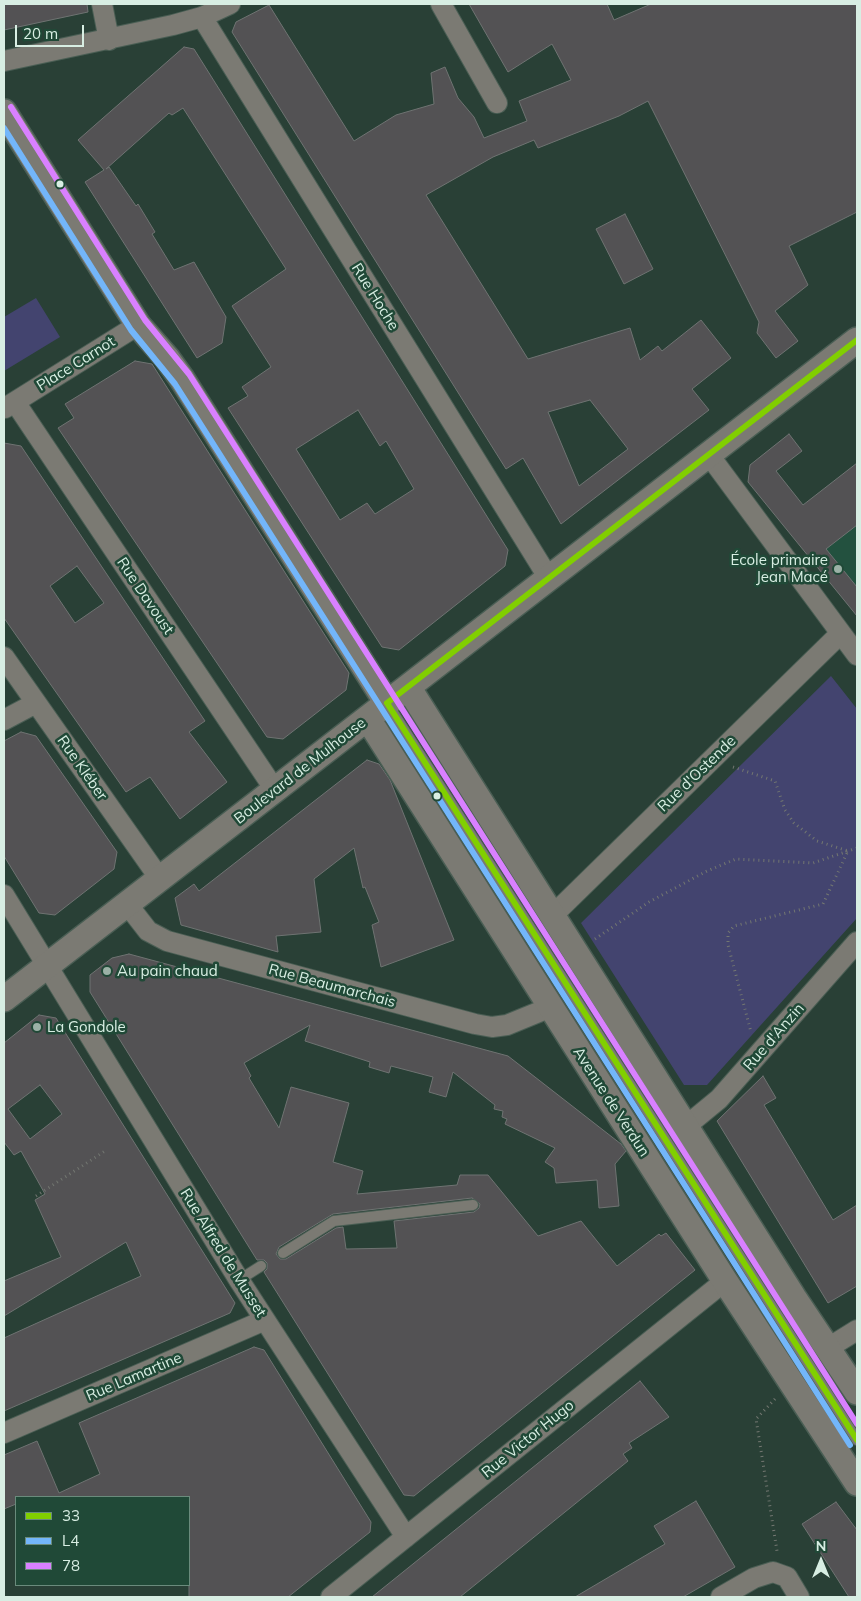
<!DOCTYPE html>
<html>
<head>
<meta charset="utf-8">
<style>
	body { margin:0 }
	#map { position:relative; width:861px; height:1601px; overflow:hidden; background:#294036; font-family:Mulish,sans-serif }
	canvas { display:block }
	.frame { position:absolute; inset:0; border:5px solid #d8eee3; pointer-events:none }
	.legend { position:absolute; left:15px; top:1496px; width:175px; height:90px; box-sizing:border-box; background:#204937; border:1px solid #6a8b7c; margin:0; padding:6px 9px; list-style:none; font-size:15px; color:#d8eee3 }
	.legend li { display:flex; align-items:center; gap:10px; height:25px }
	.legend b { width:25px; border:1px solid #6a8b7c }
	.north { position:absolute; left:796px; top:1536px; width:50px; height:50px; -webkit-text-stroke:4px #204937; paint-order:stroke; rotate:0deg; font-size:14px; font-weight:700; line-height:20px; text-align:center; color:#d8eee3 }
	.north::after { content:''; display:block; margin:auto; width:18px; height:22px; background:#d8eee3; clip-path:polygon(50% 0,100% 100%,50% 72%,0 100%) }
	.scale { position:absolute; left:15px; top:25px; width:69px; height:22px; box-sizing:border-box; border:2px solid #d8eee3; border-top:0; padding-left:6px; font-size:15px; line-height:18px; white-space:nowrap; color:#d8eee3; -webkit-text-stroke:4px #204937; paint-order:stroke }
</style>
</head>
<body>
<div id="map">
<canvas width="861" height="1601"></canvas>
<div class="frame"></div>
<ul class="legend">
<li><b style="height:6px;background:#81cf00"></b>33</li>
<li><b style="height:6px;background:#73b6fa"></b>L4</li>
<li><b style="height:6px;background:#d980ff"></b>78</li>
</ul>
<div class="north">N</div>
<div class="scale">20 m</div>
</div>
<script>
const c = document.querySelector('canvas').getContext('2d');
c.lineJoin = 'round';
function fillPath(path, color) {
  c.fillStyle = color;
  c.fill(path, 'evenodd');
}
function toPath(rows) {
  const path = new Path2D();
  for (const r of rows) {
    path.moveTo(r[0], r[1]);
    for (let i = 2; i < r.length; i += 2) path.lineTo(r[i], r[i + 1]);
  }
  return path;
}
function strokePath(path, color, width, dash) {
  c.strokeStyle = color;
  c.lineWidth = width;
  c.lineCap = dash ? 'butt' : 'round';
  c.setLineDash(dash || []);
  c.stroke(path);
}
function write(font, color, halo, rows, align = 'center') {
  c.font = font + ' Mulish,sans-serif';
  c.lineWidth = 5;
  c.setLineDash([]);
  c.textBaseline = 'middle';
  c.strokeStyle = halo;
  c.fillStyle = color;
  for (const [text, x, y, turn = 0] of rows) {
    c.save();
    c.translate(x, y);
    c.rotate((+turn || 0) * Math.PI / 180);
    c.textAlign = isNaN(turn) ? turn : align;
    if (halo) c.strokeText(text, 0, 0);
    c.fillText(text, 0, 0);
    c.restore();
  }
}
const built = toPath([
	[857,463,857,616,781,522]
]);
const green = toPath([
	[36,298,60,337,4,371,4,317],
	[831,676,857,709,857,918,707,1085,684,1085,581,923]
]);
const building = toPath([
	[4,4,87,4,88,12,4,30,4,4],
	[469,4,607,4,614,20,651,4,857,4,857,212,789,246,808,285,775,311,798,341,776,358,757,333,759,322,648,101,619,116,538,148,534,140,493,157,426,195,528,359,630,328,640,360,658,346,662,351,701,320,731,358,692,389,709,410,561,524,523,458,506,469,232,32,236,22,269,5,354,141,396,115,434,104,431,73,445,67,458,98,474,117,484,138,527,121,519,101,571,80,552,44,508,72,469,4],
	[590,400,628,449,579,486,548,412,590,400],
	[184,47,194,49,508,550,505,566,399,650,382,647,228,408,248,396,242,387,271,367,232,306,286,269,183,108,172,115,169,113,106,169,109,167,136,206,138,204,155,232,152,234,174,270,194,262,226,317,222,343,197,358,85,182,104,170,78,140,184,47],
	[358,410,380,446,386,441,414,489,375,514,367,503,340,520,296,449,358,410],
	[625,214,653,269,624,284,596,229,625,214],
	[135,361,152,364,349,673,346,690,283,739,267,737,58,428,74,418,65,404,135,361],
	[789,434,802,451,776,471,803,505,857,463,857,525,826,549,857,587,857,616,748,482,750,465,789,434],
	[4,443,21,446,205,721,189,732,227,782,180,819,150,777,126,792,4,618,4,443],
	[77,566,104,603,75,623,50,586,77,566],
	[21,732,36,736,117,852,114,869,55,915,39,913,4,856,4,741,21,732],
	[367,760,379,764,390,780,454,940,381,967,372,925,379,922,365,887,363,888,354,848,314,879,321,932,276,936,278,952,181,925,175,898,194,884,199,891,367,760],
	[129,954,508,1056,621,1144,626,1151,615,1164,619,1206,599,1208,597,1180,556,1183,554,1168,545,1162,555,1148,505,1124,507,1119,502,1117,503,1111,494,1109,495,1105,453,1072,446,1097,429,1092,433,1077,391,1066,389,1073,369,1067,370,1062,305,1041,310,1025,244,1063,251,1076,249,1078,279,1128,291,1087,349,1103,333,1162,363,1171,357,1194,457,1185,460,1175,488,1175,538,1236,581,1221,617,1266,659,1234,661,1236,666,1233,695,1270,414,1496,404,1495,264,1272,267,1269,267,1263,264,1260,257,1260,90,992,90,975,112,958,129,954],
	[472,1198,480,1204,479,1208,474,1212,394,1221,397,1248,346,1249,343,1227,336,1228,286,1259,280,1259,276,1254,279,1247,333,1214,472,1198],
	[39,1015,56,1018,235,1303,230,1313,4,1411,4,1338,141,1276,126,1242,4,1316,4,1281,61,1257,35,1200,45,1194,21,1151,14,1155,4,1142,4,1043,39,1015],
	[40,1085,62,1114,30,1139,8,1109,40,1085],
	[763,1076,776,1098,764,1105,833,1220,857,1205,857,1286,828,1303,717,1121,763,1076],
	[254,1347,264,1350,371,1522,370,1532,288,1597,189,1597,189,1497,16,1497,16,1504,4,1509,4,1455,37,1441,59,1493,100,1474,79,1423,254,1347],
	[640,1381,669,1417,629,1443,632,1448,623,1454,628,1461,460,1597,372,1597,640,1381],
	[696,1501,735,1567,683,1597,575,1597,665,1544,654,1526,696,1501],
	[836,1502,857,1530,857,1597,849,1597,802,1524,836,1502]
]);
const path = toPath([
	[733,767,775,781,785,810,794,823,817,841,848,851,823,904,734,926,728,933,728,945,751,1032],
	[595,939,649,902,707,871,736,859,813,863,857,848],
	[36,1196,105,1151],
	[775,1399,756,1419,777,1551]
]);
const service = toPath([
	[387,703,857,1440],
	[283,1253,334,1221,473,1205],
	[239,1280,261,1266]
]);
const minor = toPath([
	[102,4,109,40],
	[441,4,497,103],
	[202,17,548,577],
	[4,61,173,25,202,17,230,4],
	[15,402,275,790],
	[5,408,138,325],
	[709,455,857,655],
	[4,657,160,879],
	[4,720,36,703],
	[4,895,239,1280,406,1537],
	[127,904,148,931,167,941,475,1024,492,1027,507,1025,551,1007],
	[553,915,840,634],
	[685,1127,719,1099,857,942],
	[828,1348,857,1330],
	[4,1433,265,1320],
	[331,1597,725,1281],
	[721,1597,754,1578,773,1572,787,1577,799,1597]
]);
const tertiary = toPath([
	[4,112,138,325,167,358,182,379,387,703],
	[408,687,794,1298,857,1392],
	[368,719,725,1281,857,1483],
	[4,999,857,340]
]);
const bus1 = toPath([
	[387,703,857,1440],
	[387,703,857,340]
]);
const bus2 = toPath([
	[4,128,131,330,175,384,850,1445]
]);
const bus3 = toPath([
	[11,107,145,320,189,374,857,1424]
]);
const markers = [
	[60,184,4.5,"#d8eee3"],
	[838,569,5,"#9bb1a6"],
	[437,796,4.5,"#d8eee3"],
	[107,971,5,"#9bb1a6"],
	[37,1027,5,"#9bb1a6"]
];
const streetNames = [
	["Rue Hoche",375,297,58],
	["Place Carnot",76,364,-32],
	["Rue Davoust",145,596,56],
	["Rue Kléber",82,768,55],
	["Boulevard de Mulhouse",300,771,-38],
	["Rue d'Ostende",697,774,-44],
	["Rue Beaumarchais",332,986,15],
	["Rue d'Anzin",774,1037,-49],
	["Avenue de Verdun",611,1102,57],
	["Rue Alfred de Musset",223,1253,58],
	["Rue Lamartine",134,1377,-23],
	["Rue Victor Hugo",528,1439,-39]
];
const poiNames = [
	["École primaire",828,560,"right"],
	["Jean Macé",828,577,"right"],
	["Au pain chaud",117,971],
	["La Gondole",47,1027]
];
fillPath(built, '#23513f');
fillPath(green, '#43446f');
fillPath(building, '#535254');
strokePath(building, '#6f7372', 1);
strokePath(service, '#4a5e54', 12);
strokePath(minor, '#4a5e54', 22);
strokePath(tertiary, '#4a5e54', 28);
strokePath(path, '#737771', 3, [1, 4]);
strokePath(service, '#7b7a73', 10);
strokePath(minor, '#7b7a73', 20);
strokePath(tertiary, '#7b7a73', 25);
strokePath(bus1, '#81cf00', 6);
strokePath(bus2, '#73b6fa', 6);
strokePath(bus3, '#d980ff', 6);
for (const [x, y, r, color] of markers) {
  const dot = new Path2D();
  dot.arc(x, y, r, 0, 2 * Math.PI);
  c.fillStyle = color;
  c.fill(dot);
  strokePath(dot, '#204937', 2);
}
write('15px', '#d8eee3', '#204937', streetNames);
write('15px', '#d8eee3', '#204937', poiNames, 'left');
</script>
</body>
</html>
